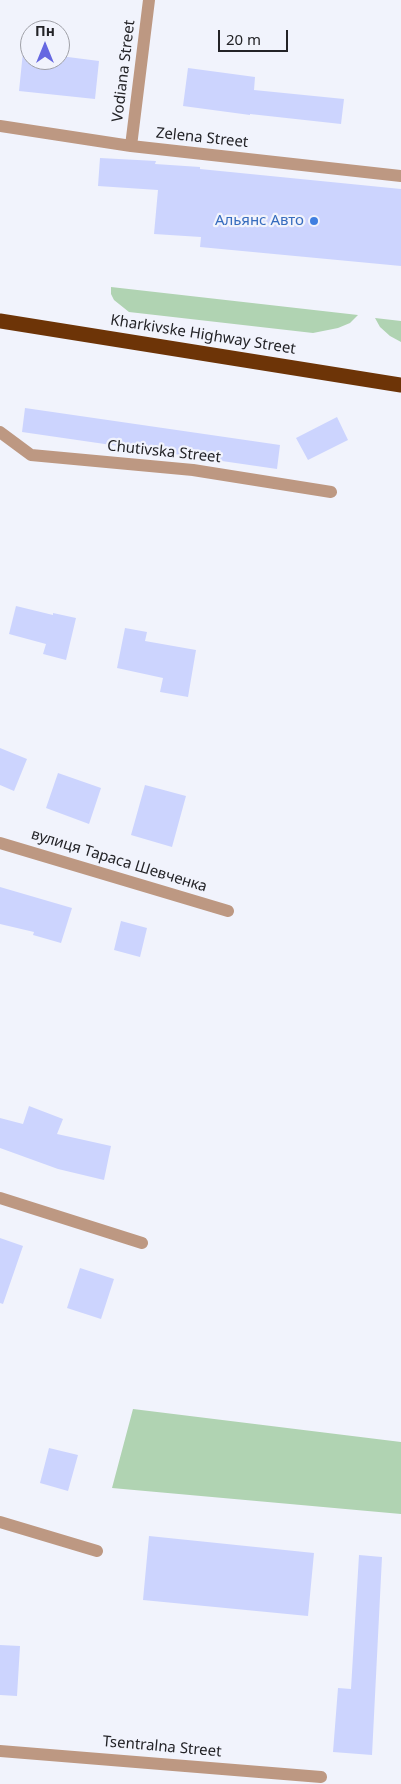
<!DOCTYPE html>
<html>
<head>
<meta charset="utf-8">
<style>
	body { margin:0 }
	#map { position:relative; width:401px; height:1784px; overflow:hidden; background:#f1f3fc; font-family:"Noto Sans",sans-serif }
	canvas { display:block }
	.north { position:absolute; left:20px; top:20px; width:50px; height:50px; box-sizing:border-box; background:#f1f3fc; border:1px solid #9fa0a7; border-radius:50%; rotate:0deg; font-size:14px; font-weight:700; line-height:20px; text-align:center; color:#232327 }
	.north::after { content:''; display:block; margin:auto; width:18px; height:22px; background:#6668e1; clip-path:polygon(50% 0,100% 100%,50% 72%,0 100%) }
	.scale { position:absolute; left:218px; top:30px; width:70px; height:22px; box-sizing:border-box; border:2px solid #232327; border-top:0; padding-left:6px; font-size:15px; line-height:18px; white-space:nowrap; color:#232327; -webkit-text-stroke:4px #f1f3fc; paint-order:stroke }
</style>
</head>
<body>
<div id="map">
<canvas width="401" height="1784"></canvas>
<div class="north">Пн</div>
<div class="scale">20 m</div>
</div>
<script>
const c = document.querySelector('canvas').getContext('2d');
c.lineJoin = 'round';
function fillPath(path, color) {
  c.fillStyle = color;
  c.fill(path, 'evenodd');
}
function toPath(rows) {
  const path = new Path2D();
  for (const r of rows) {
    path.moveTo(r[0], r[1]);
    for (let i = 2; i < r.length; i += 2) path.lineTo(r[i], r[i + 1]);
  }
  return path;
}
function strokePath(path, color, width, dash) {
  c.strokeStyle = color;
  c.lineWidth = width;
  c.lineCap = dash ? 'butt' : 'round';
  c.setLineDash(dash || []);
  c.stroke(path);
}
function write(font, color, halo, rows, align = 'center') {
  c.font = font + ' "Noto Sans",sans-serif';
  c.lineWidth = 4.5;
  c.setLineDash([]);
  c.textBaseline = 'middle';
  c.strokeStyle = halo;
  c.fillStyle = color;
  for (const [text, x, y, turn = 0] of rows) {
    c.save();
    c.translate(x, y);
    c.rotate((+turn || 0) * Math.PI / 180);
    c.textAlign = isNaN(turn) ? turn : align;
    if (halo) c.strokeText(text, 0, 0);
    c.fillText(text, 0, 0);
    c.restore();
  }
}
const green = toPath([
	[111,287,358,315,350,323,338,328,313,333,129,312,114,300,111,294],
	[375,318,401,321,401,342,390,336,380,327],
	[133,1409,401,1442,401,1514,112,1488]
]);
const building = toPath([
	[23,52,30,53,30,60,60,60,60,56,99,61,95,99,19,91],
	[188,68,255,77,254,90,344,99,341,124,250,114,250,115,183,106],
	[100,158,156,161,155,164,200,167,200,169,401,189,401,266,200,247,201,237,154,234,158,190,98,186],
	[25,408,280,445,277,469,22,432],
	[337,417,348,440,308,460,296,438],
	[16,606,53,615,53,613,76,618,66,660,43,654,46,644,9,634],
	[125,628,147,632,145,641,196,650,188,697,160,692,163,678,117,668],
	[0,748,27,759,14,791,0,785],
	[58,773,101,788,89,824,46,808],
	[145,785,186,796,172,847,131,835],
	[0,887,72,908,61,943,33,935,34,932,0,924],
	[121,921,147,928,140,957,114,950],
	[29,1106,63,1119,57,1134,111,1146,104,1180,58,1169,0,1148,0,1118,23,1124],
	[0,1238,23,1246,3,1304,0,1303],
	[80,1268,114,1279,101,1319,67,1308],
	[49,1448,78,1455,68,1491,40,1483],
	[149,1536,314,1553,308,1616,143,1600],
	[359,1555,382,1557,372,1755,333,1752,338,1688,351,1689],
	[0,1645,20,1646,17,1696,0,1695]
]);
const street = toPath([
	[0,126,131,146,401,176],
	[131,146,149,0],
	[0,432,31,455,193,470,331,492],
	[0,843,228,911],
	[0,1198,142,1243],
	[0,1522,97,1551],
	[0,1751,321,1777]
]);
const highway = toPath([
	[0,321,401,385]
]);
const markers = [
	[314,221,5,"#3f7fe0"]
];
const streetNames = [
	["Vodiana Street",124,71,-83],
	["Zelena Street",202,138,6],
	["Kharkivske Highway Street",203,335,9],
	["Chutivska Street",164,452,6],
	["вулиця Тараса Шевченка",119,861,17],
	["Tsentralna Street",162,1747,5]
];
const shopNames = [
	["Альянс Авто",304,221]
];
fillPath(green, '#b0d3b2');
fillPath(building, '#ccd4fe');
strokePath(street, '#bd9882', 12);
strokePath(highway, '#6d3407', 15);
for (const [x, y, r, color] of markers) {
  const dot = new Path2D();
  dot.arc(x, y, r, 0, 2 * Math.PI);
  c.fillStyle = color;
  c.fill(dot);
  strokePath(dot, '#f1f3fc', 2);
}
write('15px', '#232327', '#f1f3fc', streetNames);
write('15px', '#366cbe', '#f1f3fc', shopNames, 'right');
</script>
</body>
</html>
